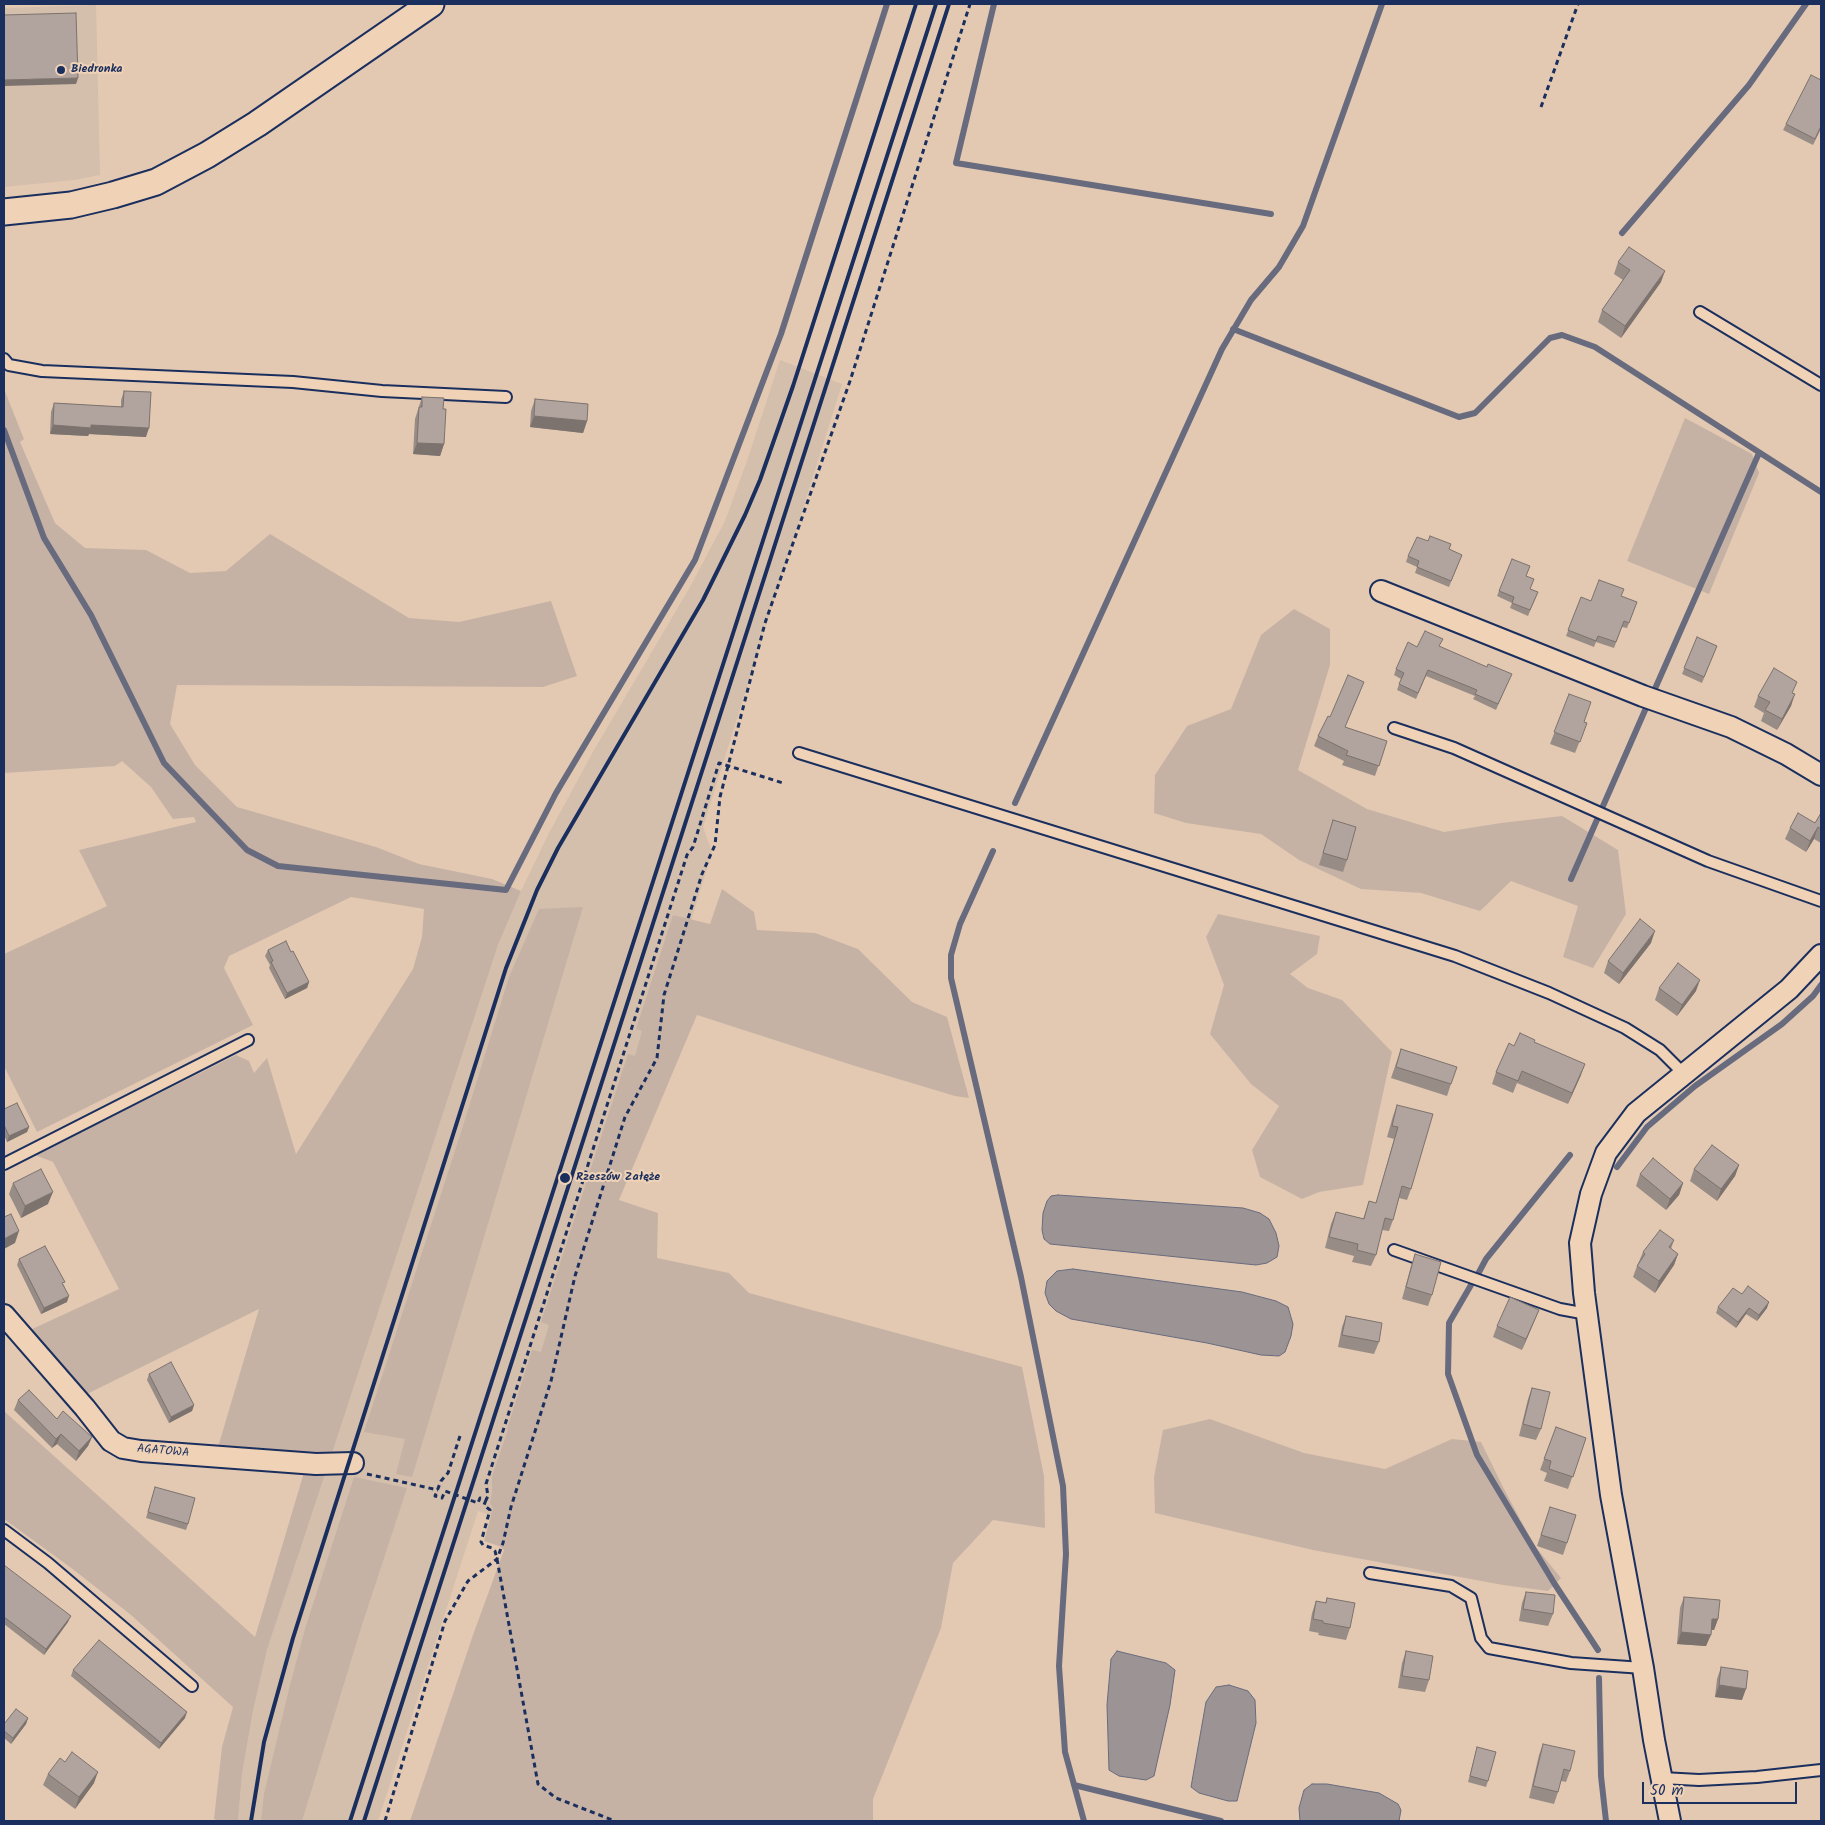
<!DOCTYPE html>
<html>
<head>
<meta charset="utf-8">
<style>
	body { margin:0 }
	#map { position:relative; width:1825px; height:1825px; overflow:hidden; background:#e3c9b2; font-family:Kalam,sans-serif }
	canvas { display:block }
	.frame { position:absolute; inset:0; border:5px solid #1b2f5e; pointer-events:none }
	.scale { position:absolute; left:1642px; top:1782px; width:155px; height:22px; box-sizing:border-box; border:2px solid #1b2f5e; border-top:0; padding-left:6px; font-size:15px; line-height:18px; white-space:nowrap; color:#1b2f5e; -webkit-text-stroke:4px #f0d3b7; paint-order:stroke }
</style>
</head>
<body>
<div id="map">
<canvas width="1825" height="1825"></canvas>
<div class="frame"></div>
<div class="scale">50 m</div>
</div>
<script>
const c = document.querySelector('canvas').getContext('2d');
c.lineJoin = 'round';
function fillPath(path, color) {
  c.fillStyle = color;
  c.fill(path, 'evenodd');
}
function toPath(rows) {
  const path = new Path2D();
  for (const r of rows) {
    path.moveTo(r[0], r[1]);
    for (let i = 2; i < r.length; i += 2) path.lineTo(r[i], r[i + 1]);
  }
  return path;
}
function strokePath(path, color, width, dash) {
  c.strokeStyle = color;
  c.lineWidth = width;
  c.lineCap = dash ? 'butt' : 'round';
  c.setLineDash(dash || []);
  c.stroke(path);
}
function write(font, color, halo, rows, align = 'center') {
  c.font = font + ' Kalam,sans-serif';
  c.lineWidth = 4;
  c.setLineDash([]);
  c.textBaseline = 'middle';
  c.strokeStyle = halo;
  c.fillStyle = color;
  for (const [text, x, y, turn = 0] of rows) {
    c.save();
    c.translate(x, y);
    c.rotate((+turn || 0) * Math.PI / 180);
    c.textAlign = isNaN(turn) ? turn : align;
    if (halo) c.strokeText(text, 0, 0);
    c.fillText(text, 0, 0);
    c.restore();
  }
}
const built = toPath([
	[96,5,100,175,74,180,4,187,4,8],
	[780,360,842,384,703,827,712,852,508,1522,478,1511,378,1821,238,1821,242,1774,253,1711,267,1650,498,945,521,891,548,835,594,750,690,587,725,521,748,458]
]);
const green = toPath([
	[4,389,24,439,20,442,55,523,85,548,146,550,190,573,226,571,270,534,409,618,459,622,551,601,577,676,543,687,177,685,170,724,195,765,237,807,376,847,419,864,492,879,521,891,498,945,331,1456,236,1446,218,1447,259,1309,85,1395,30,1330,119,1289,53,1162,35,1155,236,1055,249,1061,254,1073,267,1058,296,1154,413,969,422,937,424,909,351,897,229,956,224,968,253,1025,37,1132,4,1066,4,954,107,906,79,850,196,822,194,817,173,819,151,787,122,761,115,766,4,773],
	[1685,418,1752,454,1759,473,1709,594,1627,561],
	[1294,609,1330,629,1330,665,1298,770,1367,809,1444,832,1501,823,1562,816,1618,850,1626,914,1593,968,1563,957,1578,906,1511,881,1480,911,1421,893,1361,889,1299,860,1261,834,1186,823,1154,813,1155,775,1187,726,1231,709,1261,635],
	[722,889,754,912,757,930,815,933,858,949,912,1002,947,1017,969,1098,955,1096,855,1066,697,1015,619,1200,658,1213,657,1258,729,1273,749,1293,1022,1367,1044,1476,1045,1528,993,1520,953,1563,941,1628,873,1799,873,1821,410,1821,473,1635,504,1550,499,1546,484,1541,493,1508,490,1503,492,1493,492,1476,508,1430,507,1429,532,1350,541,1352,549,1325,541,1322,628,1054,635,1056,642,1031,636,1029,673,915,710,924],
	[583,907,412,1477,396,1474,405,1439,364,1432,463,1126,509,977,539,909],
	[1218,914,1320,936,1317,954,1290,974,1308,988,1342,1000,1392,1052,1363,1185,1319,1192,1302,1199,1260,1177,1252,1150,1279,1106,1251,1084,1210,1034,1224,985,1206,937],
	[4,1411,255,1637,305,1469,326,1471,267,1650,253,1711,242,1774,238,1821,220,1821,214,1819,222,1747,233,1707,131,1615,74,1570,4,1519],
	[1210,1419,1304,1453,1385,1469,1452,1439,1481,1442,1503,1487,1534,1545,1561,1578,1548,1591,1503,1585,1313,1550,1155,1513,1154,1477,1163,1430],
	[354,1477,407,1488,361,1628,302,1821,261,1821,264,1794,289,1689,305,1629]
]);
const water = toPath([
	[1058,1195,1243,1208,1260,1213,1269,1219,1276,1233,1279,1246,1277,1257,1267,1263,1256,1265,1050,1244,1044,1239,1042,1230,1043,1213,1047,1201,1051,1196,1058,1195],
	[1073,1269,1242,1292,1276,1301,1288,1307,1293,1324,1291,1336,1285,1352,1279,1356,1261,1355,1207,1343,1071,1319,1056,1311,1049,1304,1045,1293,1047,1281,1057,1271,1073,1269],
	[1117,1651,1166,1663,1175,1670,1170,1705,1154,1776,1146,1780,1119,1776,1109,1770,1107,1705,1111,1659,1117,1651],
	[1229,1685,1248,1691,1255,1700,1256,1723,1237,1801,1228,1801,1199,1793,1191,1787,1206,1702,1216,1687,1229,1685],
	[1312,1784,1327,1784,1379,1793,1398,1804,1401,1810,1399,1821,1300,1821,1299,1808,1304,1790,1312,1784]
]);
const stream = toPath([
	[994,4,956,163,1271,214],
	[1622,233,1749,85,1806,4],
	[1233,329,1459,417,1475,413,1550,338,1562,335,1595,347,1821,492],
	[4,430,44,538,91,615,164,763,247,850,278,866,506,890,556,793,695,560,781,334,887,4],
	[1654,691,1759,453],
	[1015,803,1222,349,1251,300,1279,267,1303,226,1382,4],
	[993,851,960,924,951,955,951,978,1021,1277,1063,1486,1066,1554,1059,1666,1065,1752,1084,1821],
	[1571,879,1646,708],
	[1617,1167,1647,1127,1695,1086,1782,1024,1813,996,1821,985],
	[1478,1274,1486,1259,1570,1155],
	[1471,1285,1449,1323,1448,1374,1477,1455,1554,1583,1598,1650],
	[1599,1678,1601,1776,1606,1821],
	[1074,1785,1221,1821]
]);
const path = toPath([
	[1541,107,1578,4],
	[460,1436,448,1473,441,1481,435,1496,442,1498,445,1491,478,1503,480,1498,486,1500,488,1496,486,1484,687,855,693,847,719,763,783,783],
	[367,1474,438,1490],
	[486,1500,484,1505,490,1510,481,1542,483,1545,492,1548,495,1551,497,1559,538,1784,556,1798,615,1821],
	[385,1821,445,1621,468,1581,497,1559,503,1543,511,1507,551,1381,575,1276,625,1117,657,1058,664,995,702,874,715,845,720,797,765,623,850,381,970,4]
]);
const service = toPath([
	[1700,312,1821,385],
	[4,359,9,365,42,371,293,382,382,391,506,397],
	[1394,728,1454,748,1708,861,1821,901],
	[799,753,1455,956,1549,993,1625,1028,1660,1050,1684,1074],
	[4,1164,248,1040],
	[1394,1250,1560,1309,1587,1314],
	[4,1530,48,1563,192,1686],
	[1370,1573,1451,1586,1471,1598,1481,1638,1489,1648,1571,1663,1643,1668],
	[1662,1778,1699,1780,1757,1777,1821,1770]
]);
const minor = toPath([
	[1381,591,1643,696,1731,727,1786,754,1821,775],
	[4,1315,85,1408,111,1441,123,1448,141,1451,316,1464,353,1463],
	[1670,1821,1654,1740,1643,1668,1611,1495,1584,1293,1580,1243,1591,1194,1606,1153,1636,1113,1789,989,1821,955]
]);
const tertiary = toPath([
	[4,212,71,205,113,195,156,182,207,155,257,124,431,4]
]);
const rail = toPath([
	[251,1821,264,1742,293,1638,506,968,537,890,558,848,703,600,745,515,760,480,793,386,916,4],
	[350,1821,936,4],
	[364,1821,949,4]
]);
const wall = toPath([
	[1821,80,1821,131,1820,131,1813,145,1783,130,1786,124],
	[1618,262,1661,282,1621,338,1598,322,1602,310,1623,280,1614,274],
	[124,391,146,437,89,434,88,436,50,434,51,412,54,403,121,407,121,400],
	[422,397,443,409,444,444,440,456,413,454,415,419],
	[535,399,587,421,583,433,530,427,531,411],
	[1428,541,1462,555,1449,587,1415,573,1417,567,1406,562,1408,556],
	[1526,576,1530,589,1538,592,1528,616,1510,608,1512,603,1497,596,1499,591],
	[1621,596,1637,602,1627,628,1622,627,1614,648,1596,642,1594,647,1566,636,1581,597,1591,601],
	[1697,637,1717,646,1702,683,1682,674],
	[1417,647,1440,647,1509,680,1496,710,1473,699,1475,696,1426,676,1416,699,1397,690,1401,679,1394,675,1396,669],
	[1360,692,1345,727,1387,741,1375,776,1342,765,1344,761,1314,746,1318,736,1330,717],
	[1793,693,1791,706,1777,730,1761,721,1764,713,1754,707,1758,696],
	[1569,694,1584,722,1587,723,1575,753,1550,744],
	[1821,813,1821,843,1814,839,1806,852,1785,839,1790,828,1815,823],
	[1333,820,1347,860,1343,872,1319,865],
	[1651,943,1619,984,1604,973,1608,961],
	[268,950,291,952,309,982,307,988,285,999,269,968,270,965,265,956],
	[1659,988,1696,991,1677,1016,1655,1000],
	[1534,1042,1581,1075,1568,1104,1517,1083,1513,1093,1492,1084,1496,1072,1514,1046],
	[1401,1049,1451,1084,1447,1096,1391,1078],
	[1397,1105,1411,1189,1407,1200,1399,1198,1393,1220,1389,1231,1382,1230,1376,1255,1371,1266,1352,1262,1354,1256,1325,1248,1331,1224,1336,1212,1363,1219,1369,1201,1376,1203,1394,1139,1387,1137,1393,1116],
	[4,1109,29,1127,27,1132,7,1142,4,1135],
	[1739,1165,1735,1176,1717,1201,1690,1181,1694,1169],
	[1640,1174,1683,1183,1679,1195,1666,1210,1636,1186],
	[13,1183,48,1204,21,1218,9,1194],
	[1674,1240,1671,1249,1678,1254,1674,1265,1655,1293,1633,1277,1637,1266,1643,1252],
	[1415,1254,1432,1295,1428,1306,1402,1299,1411,1266],
	[19,1259,64,1285,67,1302,41,1314,17,1265],
	[1718,1307,1767,1308,1757,1321,1746,1314,1736,1328,1716,1313],
	[1539,1310,1534,1322,1522,1350,1493,1337,1497,1326],
	[1346,1316,1379,1342,1374,1354,1338,1347,1342,1327],
	[149,1374,194,1405,192,1411,169,1423,147,1380],
	[1532,1388,1541,1429,1536,1440,1519,1436,1528,1399],
	[18,1400,57,1419,92,1437,88,1446,76,1461,57,1444,52,1448,14,1410],
	[1556,1427,1586,1438,1568,1489,1544,1481,1547,1473,1540,1470],
	[155,1487,188,1524,186,1530,146,1518],
	[1550,1507,1567,1543,1563,1555,1537,1546],
	[4,1565,68,1622,44,1655,4,1624],
	[1526,1592,1553,1614,1548,1626,1519,1621,1522,1603],
	[1684,1597,1718,1619,1714,1630,1711,1630,1706,1646,1677,1644,1680,1608],
	[1327,1598,1350,1628,1346,1640,1318,1635,1319,1633,1309,1631,1312,1613,1316,1601,1325,1603],
	[1406,1651,1429,1680,1425,1692,1398,1688,1402,1663],
	[1721,1667,1742,1700,1715,1697,1717,1679],
	[73,1670,185,1718,159,1749,71,1676],
	[28,1718,26,1724,11,1744,4,1738,4,1724],
	[1543,1744,1570,1771,1566,1782,1561,1781,1558,1792,1554,1804,1529,1798,1539,1755],
	[1477,1747,1488,1781,1486,1787,1468,1782],
	[65,1762,94,1783,75,1809,43,1785,48,1774]
]);
const shadedWall = toPath([
	[78,78,76,84,4,86,4,80],
	[1665,271,1661,282,1621,338,1625,326],
	[534,416,587,421,583,433,530,427],
	[53,425,91,425,149,428,146,437,89,434,88,436,50,434],
	[417,443,444,444,440,456,413,454],
	[1795,694,1791,706,1777,730,1782,719],
	[1818,827,1814,839,1806,852,1810,841],
	[1655,931,1651,943,1619,984,1623,973],
	[1700,980,1696,991,1677,1016,1682,1005],
	[309,982,307,988,285,999,287,993],
	[1585,1064,1581,1075,1568,1104,1572,1093],
	[29,1127,27,1132,7,1142,9,1136],
	[1739,1165,1735,1176,1717,1201,1721,1189],
	[1683,1183,1679,1195,1666,1210,1670,1199],
	[53,1192,48,1204,21,1218,25,1206],
	[19,1231,15,1243,4,1249,4,1239],
	[1678,1254,1674,1265,1655,1293,1659,1281],
	[69,1296,67,1302,41,1314,44,1308],
	[1769,1302,1767,1308,1757,1321,1759,1315],
	[1749,1308,1746,1314,1736,1328,1738,1322],
	[1539,1310,1534,1322,1522,1350,1526,1339],
	[194,1405,192,1411,169,1423,171,1417],
	[61,1434,57,1444,52,1448,56,1439],
	[92,1437,88,1446,76,1461,79,1451],
	[71,1616,68,1622,44,1655,46,1649],
	[1712,1619,1718,1619,1714,1630,1708,1630],
	[1681,1632,1711,1635,1706,1646,1677,1644],
	[1719,1685,1746,1689,1742,1700,1715,1697],
	[187,1712,185,1718,159,1749,161,1743],
	[28,1718,26,1724,11,1744,13,1738],
	[98,1772,94,1783,75,1809,79,1797]
]);
const building = toPath([
	[76,13,78,78,4,80,4,15,76,13],
	[1811,75,1821,80,1821,126,1815,139,1786,124,1811,75],
	[1629,247,1665,271,1625,326,1602,310,1630,270,1618,262,1629,247],
	[124,391,151,392,149,428,91,425,91,428,53,425,54,403,123,407,124,391],
	[422,397,444,398,443,409,446,409,444,444,417,443,419,407,422,407,422,397],
	[535,399,588,404,587,421,534,416,535,399],
	[1430,536,1451,544,1449,549,1462,555,1451,581,1417,567,1419,561,1408,556,1417,537,1428,541,1430,536],
	[1512,559,1530,566,1526,576,1534,579,1530,589,1538,592,1530,610,1512,603,1514,597,1499,591,1512,559],
	[1599,580,1624,589,1621,596,1637,602,1629,623,1624,621,1616,642,1598,636,1596,641,1568,630,1581,597,1591,601,1599,580],
	[1425,631,1443,639,1439,646,1487,667,1488,664,1512,674,1498,704,1475,694,1477,690,1428,670,1418,693,1399,684,1404,673,1396,669,1408,642,1417,647,1425,631],
	[1697,637,1717,646,1704,677,1684,668,1697,637],
	[1774,668,1797,682,1792,693,1795,694,1782,719,1765,710,1770,702,1758,696,1774,668],
	[1348,675,1364,682,1345,727,1387,741,1379,766,1346,755,1348,751,1318,736,1328,716,1330,717,1348,675],
	[1569,694,1591,702,1584,722,1587,723,1580,742,1554,732,1569,694],
	[1798,813,1815,823,1821,813,1821,829,1818,827,1810,841,1790,828,1798,813],
	[1333,820,1356,827,1347,860,1323,853,1333,820],
	[1640,919,1655,931,1623,973,1608,961,1640,919],
	[286,941,291,952,293,951,309,982,287,993,271,962,273,961,268,950,286,941],
	[1678,963,1700,980,1682,1005,1659,988,1678,963],
	[1520,1033,1535,1040,1534,1042,1585,1064,1572,1093,1522,1071,1518,1081,1496,1072,1509,1043,1514,1046,1520,1033],
	[1401,1049,1457,1067,1451,1084,1396,1067,1401,1049],
	[17,1103,29,1127,9,1136,4,1125,4,1109,17,1103],
	[1397,1105,1433,1114,1411,1189,1402,1186,1393,1220,1385,1218,1376,1255,1357,1250,1358,1244,1329,1237,1336,1212,1364,1219,1369,1201,1376,1203,1398,1127,1392,1126,1397,1105],
	[1712,1145,1739,1165,1721,1189,1694,1169,1712,1145],
	[1653,1158,1683,1183,1670,1199,1640,1174,1653,1158],
	[41,1169,53,1192,25,1206,13,1183,41,1169],
	[11,1214,19,1231,4,1239,4,1217,11,1214],
	[1660,1230,1674,1240,1669,1247,1678,1254,1659,1281,1637,1266,1645,1254,1643,1252,1660,1230],
	[45,1246,65,1282,62,1283,69,1296,44,1308,19,1259,45,1246],
	[1415,1254,1441,1262,1432,1295,1406,1287,1415,1254],
	[1748,1286,1769,1302,1759,1315,1749,1308,1738,1322,1718,1307,1733,1288,1742,1294,1748,1286],
	[1510,1297,1539,1310,1526,1339,1497,1326,1510,1297],
	[1346,1316,1382,1323,1379,1342,1342,1335,1346,1316],
	[171,1362,194,1405,171,1417,149,1374,171,1362],
	[1532,1388,1550,1392,1541,1429,1523,1424,1532,1388],
	[29,1390,57,1419,63,1411,92,1437,79,1451,61,1434,56,1439,18,1400,29,1390],
	[1556,1427,1586,1438,1573,1477,1549,1469,1551,1461,1544,1459,1556,1427],
	[155,1487,195,1498,188,1524,148,1512,155,1487],
	[1550,1507,1576,1515,1567,1543,1541,1535,1550,1507],
	[4,1565,71,1616,46,1649,4,1617,4,1565],
	[1526,1592,1555,1595,1553,1614,1523,1609,1526,1592],
	[1684,1597,1720,1600,1718,1619,1712,1619,1711,1635,1681,1632,1684,1597],
	[1327,1598,1355,1603,1350,1628,1323,1623,1323,1621,1313,1619,1316,1601,1326,1603,1327,1598],
	[99,1640,187,1712,161,1743,73,1670,99,1640],
	[1406,1651,1433,1656,1429,1680,1402,1676,1406,1651],
	[1721,1667,1748,1671,1746,1689,1719,1685,1721,1667],
	[16,1709,28,1718,13,1738,4,1731,4,1724,16,1709],
	[1543,1744,1575,1751,1570,1771,1564,1769,1558,1792,1533,1786,1543,1744],
	[1477,1747,1496,1752,1488,1781,1470,1776,1477,1747],
	[72,1752,98,1772,79,1797,48,1774,60,1758,65,1762,72,1752]
]);
const markers = [
	[61,70,5,"#1b2f5e"],
	[565,1178,6,"#1b2f5e"]
];
const poiNames = [
	["Biedronka",71,70],
	["Rzeszów Załęże",576,1178]
];
const streetNames = [
	["AGATOWA",163,1452,5]
];
fillPath(built, '#d4beac');
fillPath(green, '#c6b2a5');
fillPath(water, '#9c9394');
strokePath(water, '#686b7e', 1);
strokePath(stream, '#686b7e', 6);
strokePath(service, '#1b2f5e', 14);
strokePath(minor, '#1b2f5e', 24);
strokePath(tertiary, '#1b2f5e', 29);
strokePath(path, '#1b2f5e', 3, [5, 4]);
strokePath(service, '#f0d3b7', 10);
strokePath(minor, '#f0d3b7', 20);
strokePath(tertiary, '#f0d3b7', 25);
strokePath(rail, '#1b2f5e', 4);
fillPath(wall, '#988c87');
fillPath(shadedWall, '#7c726e');
fillPath(building, '#b1a39d');
strokePath(building, '#7c726e', 1);
for (const [x, y, r, color] of markers) {
  const dot = new Path2D();
  dot.arc(x, y, r, 0, 2 * Math.PI);
  c.fillStyle = color;
  c.fill(dot);
  strokePath(dot, '#f0d3b7', 2);
}
write('bold 12px', '#1b2f5e', '#f0d3b7', poiNames, 'left');
write('12px', '#1b2f5e', '#f0d3b7', streetNames);
</script>
</body>
</html>
